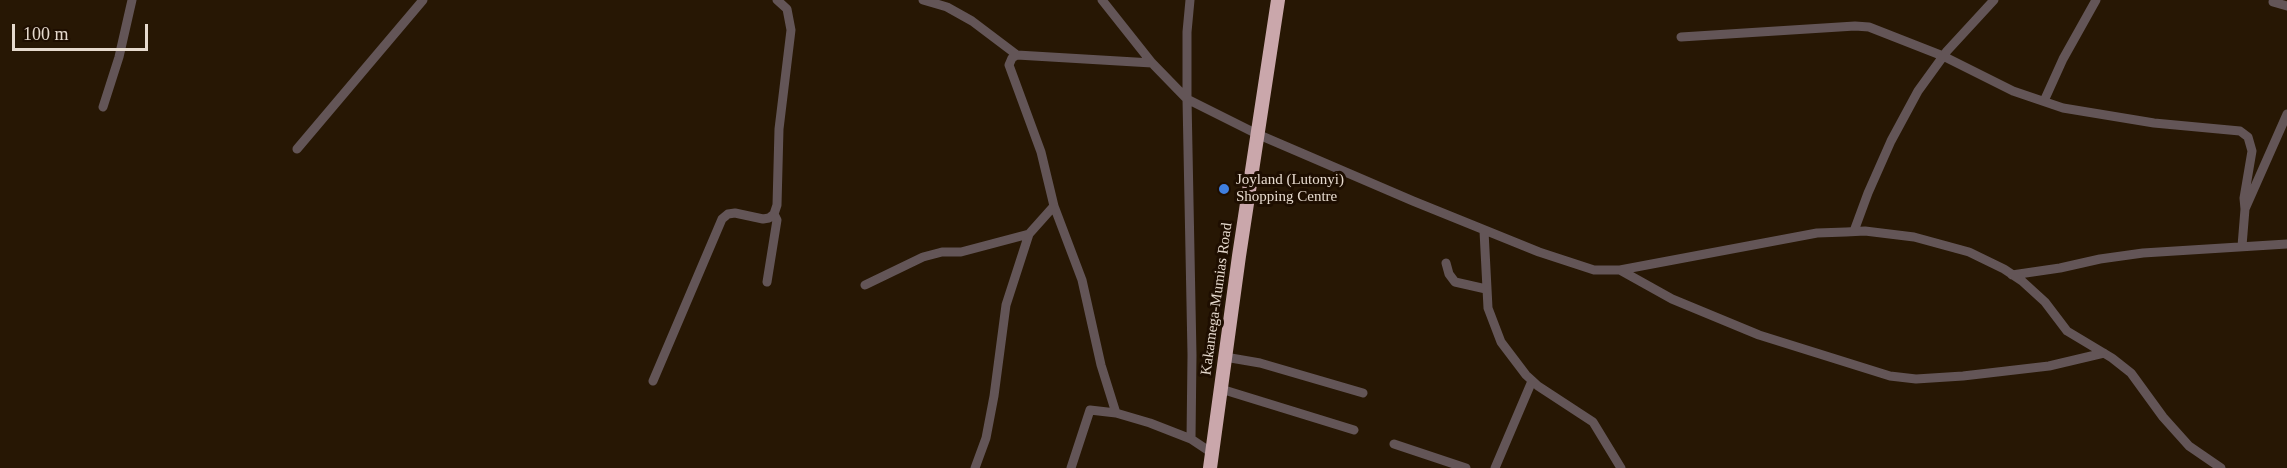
<!DOCTYPE html>
<html>
<head>
<meta charset="utf-8">
<style>
	body { margin:0 }
	#map { position:relative; width:2287px; height:468px; overflow:hidden; background:#271704; font-family:"Times New Roman",serif }
	canvas { display:block }
	.scale { position:absolute; left:12px; top:24px; width:136px; height:27px; box-sizing:border-box; border:3px solid #e6dace; border-top:0; padding-left:8px; font-size:18px; line-height:21px; white-space:nowrap; color:#e6dace; -webkit-text-stroke:4px #1e0e00; paint-order:stroke }
</style>
</head>
<body>
<div id="map">
<canvas width="2287" height="468"></canvas>
<div class="scale">100 m</div>
</div>
<script>
const c = document.querySelector('canvas').getContext('2d');
c.lineJoin = 'round';
function toPath(rows) {
  const path = new Path2D();
  for (const r of rows) {
    path.moveTo(r[0], r[1]);
    for (let i = 2; i < r.length; i += 2) path.lineTo(r[i], r[i + 1]);
  }
  return path;
}
function strokePath(path, color, width, dash) {
  c.strokeStyle = color;
  c.lineWidth = width;
  c.lineCap = dash ? 'butt' : 'round';
  c.setLineDash(dash || []);
  c.stroke(path);
}
function write(font, color, halo, rows, align = 'center') {
  c.font = font + ' "Times New Roman",serif';
  c.lineWidth = 6;
  c.setLineDash([]);
  c.textBaseline = 'middle';
  c.strokeStyle = halo;
  c.fillStyle = color;
  for (const [text, x, y, turn = 0] of rows) {
    c.save();
    c.translate(x, y);
    c.rotate((+turn || 0) * Math.PI / 180);
    c.textAlign = isNaN(turn) ? turn : align;
    if (halo) c.strokeText(text, 0, 0);
    c.fillText(text, 0, 0);
    c.restore();
  }
}
const minor = toPath([
	[923,0,947,7,972,21,1017,55],
	[1102,0,1152,63,1187,99,1257,134,1413,201,1539,252,1594,270,1620,270,1817,233,1846,232,1865,231,1914,237,1969,252,2004,269,2022,281,2045,302,2067,331,2112,358,2131,373,2163,417,2189,446,2221,468],
	[1190,0,1187,32,1187,99,1192,355,1191,439,1212,453],
	[2273,2,2287,6],
	[1681,37,1855,26,1869,27,1943,56,2013,91,2063,108,2154,123,2240,131,2248,137,2252,151,2244,198,2245,209],
	[2044,101,2063,59,2096,0],
	[103,107,119,57,132,0],
	[297,149,423,0],
	[1484,231,1488,308,1501,342,1526,375,1538,386,1593,422,1621,468],
	[1854,231,1868,193,1891,141,1918,91,1947,51,1994,0],
	[2242,246,2245,209,2287,114],
	[1446,263,1449,274,1455,282,1486,289],
	[1620,270,1672,299,1759,335,1890,376,1916,379,1963,376,2049,366,2104,353],
	[2012,275,2060,268,2100,259,2143,253,2287,244],
	[767,282,777,220,774,214],
	[865,285,923,257,942,252,961,252,1029,234],
	[1225,357,1260,363,1363,393],
	[653,381,722,219,728,214,735,213,763,219,769,218,774,214,777,205,779,129,791,30,787,9,777,0],
	[1221,389,1354,430],
	[1116,413,1150,423,1191,439],
	[1394,444,1466,468],
	[975,468,986,438,994,396,1006,305,1029,234,1054,206],
	[1071,468,1090,410,1116,413,1101,365,1082,280,1054,206,1041,152,1009,65,1012,58,1017,55,1152,63],
	[1495,468,1532,381]
]);
const highway = toPath([
	[1210,468,1239,256,1278,0]
]);
const markers = [
	[1224,189,6,"#3f7fe0"]
];
const poiNames = [
	["Joyland (Lutonyi)",1236,180],
	["Shopping Centre",1236,197]
];
const streetNames = [
	["Kakamega-Mumias Road",1217,299,-82]
];
strokePath(minor, '#635557', 9);
strokePath(highway, '#caa7ab', 14);
for (const [x, y, r, color] of markers) {
  const dot = new Path2D();
  dot.arc(x, y, r, 0, 2 * Math.PI);
  c.fillStyle = color;
  c.fill(dot);
  strokePath(dot, '#1e0e00', 2);
}
write('15px', '#e6dace', '#1e0e00', poiNames, 'left');
write('15px', '#e6dace', '#1e0e00', streetNames);
</script>
</body>
</html>
